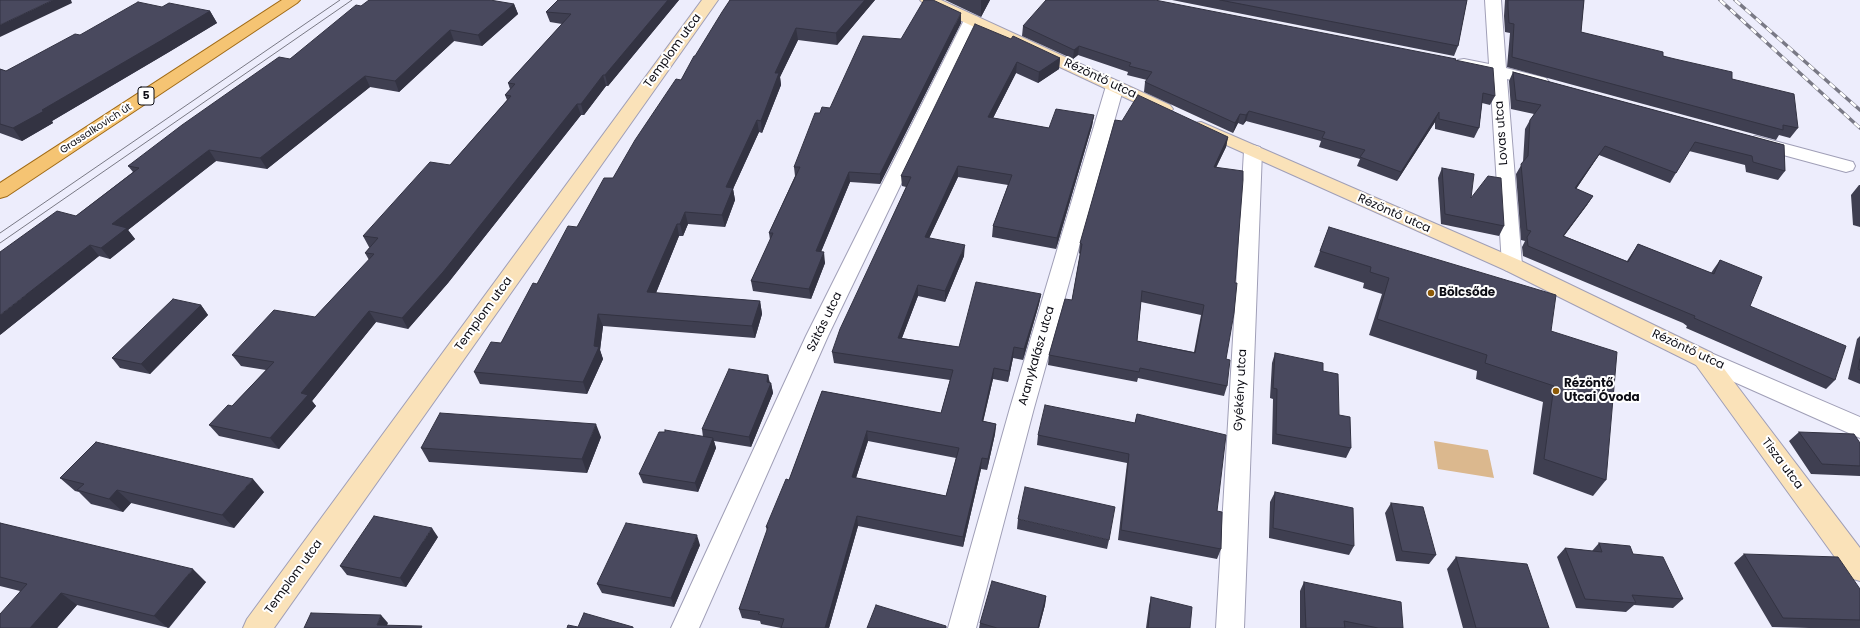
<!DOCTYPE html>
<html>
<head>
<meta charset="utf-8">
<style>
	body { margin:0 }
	canvas { display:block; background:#ededfc }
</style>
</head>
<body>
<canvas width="1860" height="628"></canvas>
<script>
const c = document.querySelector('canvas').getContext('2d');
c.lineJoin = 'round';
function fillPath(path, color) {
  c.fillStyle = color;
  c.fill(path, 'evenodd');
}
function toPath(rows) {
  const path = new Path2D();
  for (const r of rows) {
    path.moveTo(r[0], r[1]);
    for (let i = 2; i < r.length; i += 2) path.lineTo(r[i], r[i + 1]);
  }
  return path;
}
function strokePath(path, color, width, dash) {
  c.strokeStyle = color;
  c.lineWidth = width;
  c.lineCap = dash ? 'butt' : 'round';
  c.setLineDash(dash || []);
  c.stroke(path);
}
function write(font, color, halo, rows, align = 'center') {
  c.font = font + ' Poppins,sans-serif';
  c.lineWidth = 4;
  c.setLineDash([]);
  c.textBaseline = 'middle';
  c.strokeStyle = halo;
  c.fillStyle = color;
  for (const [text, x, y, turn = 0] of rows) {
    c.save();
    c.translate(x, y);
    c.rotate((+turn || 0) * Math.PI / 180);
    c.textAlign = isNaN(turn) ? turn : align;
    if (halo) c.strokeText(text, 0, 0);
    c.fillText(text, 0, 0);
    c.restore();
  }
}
const green = toPath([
	[1434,441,1488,450,1494,478,1438,469]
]);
const street = toPath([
	[1485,0,1501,0,1506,68,1546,78,1549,82,1546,86,1540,87,1507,79,1522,265,1519,270,1512,272,1505,270,1502,265,1490,74,1458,68,1456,64,1458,60,1464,59,1489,64,1485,0],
	[972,15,978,17,980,20,828,336,699,628,671,628,806,336,964,20,966,17,972,15],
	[1115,81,1121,82,1124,86,1034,408,976,628,948,628,1010,408,1106,86,1109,82,1115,81],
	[1756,136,1853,162,1855,166,1853,170,1846,172,1750,146,1747,142,1750,138,1756,136],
	[1253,145,1260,147,1262,151,1244,628,1216,628,1244,151,1246,147,1253,145],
	[1704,350,1860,417,1860,438,1696,365,1693,359,1696,353,1704,350]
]);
const secondary = toPath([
	[702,0,718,0,274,628,243,628,247,619,702,0],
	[920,0,941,0,1170,105,1173,109,1170,113,1164,114,1158,113,923,3,920,0],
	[1201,122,1519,260,1712,353,1860,548,1860,581,1850,578,1696,365,1505,270,1195,131,1192,127,1195,123,1201,122]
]);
const primary = toPath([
	[282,0,300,0,297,3,7,196,0,198,0,183,282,0]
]);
const tram = toPath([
	[0,233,340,0],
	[0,243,352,0]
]);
const rail = toPath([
	[1720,0,1860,128],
	[1735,0,1860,110]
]);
const wall = toPath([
	[558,0,679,0,608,86,606,86,584,115,581,115,448,283,408,329,376,322,312,401,316,406,279,449,219,436,209,425,232,406,266,370,241,366,232,355,315,317,369,260,365,253,370,247,369,247,363,236,450,165,507,100,505,95,510,89,508,83,562,24,550,22,546,12],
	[730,0,875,0,837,45,798,40,780,77,781,85,762,133,759,132,733,189,735,200,725,227,688,224,683,236,679,236,656,293,760,301,762,314,755,338,603,326,600,350,603,359,587,394,480,384,474,372,501,343,537,284,577,227,613,178,681,80],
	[945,0,990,0,981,17],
	[1172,0,1467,0,1458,46,1454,56],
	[1505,0,1584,0,1581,32,1663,56,1732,79,1798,128,1790,138,1779,135,1776,140,1507,67,1510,33,1505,32,1504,16],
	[514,4,518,14,482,46,454,41,399,92,370,87,267,169,216,161,128,230,135,239,110,259,99,256,0,335,76,216,133,172,128,166,290,59,361,6],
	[162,7,210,11,217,23,169,52,52,121,53,123,22,141,0,133,0,69,6,71],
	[961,23,880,184,850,182,821,252,825,263,811,299,753,291,751,281,770,240,769,233,795,176,794,167,820,113,830,108,901,39],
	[1023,26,1455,60,1495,96,1490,105,1482,103,1479,128,1474,138,1435,129,1435,122,1397,181,1357,166,1360,159,1319,147,1321,141,1246,121,1243,125,1238,123,1233,133,1144,92,1145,82,1147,80,1127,75,1128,72,1078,55,1073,59,1022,36],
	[1011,39,1060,58,1059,69,1038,83,1016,73,993,118,1049,128,1094,115,1092,126,1056,249,992,237,993,226,1008,185,958,177,929,238,964,256,945,302,918,296,902,338,959,347,1041,294,1039,304,1023,360,1013,358,1008,382,993,379,983,421,996,424,995,434,987,470,981,469,963,547,858,526,829,628,781,628,761,624,760,621,742,618,739,609,767,531,766,527,789,480,822,391,941,413,950,380,834,363,832,352,906,187,902,186,901,176],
	[868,441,956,458,946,496,856,478],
	[1513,72,1784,145,1785,171,1778,180,1746,172,1745,165,1689,151,1670,183,1599,155,1576,189,1593,196,1587,205,1564,236,1627,261,1638,244,1711,273,1713,270,1720,260,1750,306,1835,380,1826,389,1686,328,1687,326,1683,323,1523,256,1522,247,1525,241,1521,240,1516,174,1523,162,1525,129,1530,120,1534,114,1511,109,1509,81],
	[1228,137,1226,147,1216,168,1227,386,1224,396,1138,378,1137,382,1048,365,1049,355,1072,300,1080,254,1079,253,1080,243],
	[1141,302,1201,315,1194,352,1137,341],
	[1442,168,1471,198,1504,226,1499,236,1441,224,1438,178],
	[1859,185,1860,185,1860,227,1853,225,1851,195],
	[1329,227,1551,331,1606,480,1593,496,1533,474,1543,402,1476,379,1477,371,1369,335,1382,294,1363,288,1364,283,1314,267],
	[201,305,208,315,150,374,120,368,112,358],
	[1860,336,1860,384,1848,379,1857,339],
	[1275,353,1323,371,1351,448,1346,458,1272,444,1273,399,1270,398,1272,363],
	[768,375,770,383,771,383,773,393,751,447,714,441,716,448,698,492,643,483,639,474,703,437,702,429],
	[1137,414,1217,511,1221,549,1217,559,1118,540,1127,463,1037,445,1038,435,1135,423],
	[1799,432,1860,443,1860,476,1811,474,1789,441],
	[601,437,587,473,429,462,421,448],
	[60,478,264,492,234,528,131,503,123,512,91,504,79,492,75,491],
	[1275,492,1354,546,1349,555,1269,538,1270,502],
	[1391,503,1436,555,1429,564,1396,561,1385,513],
	[1018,519,1109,540,1107,549,1017,529],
	[0,523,206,582,169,628,77,605,57,628,0,628,20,591,0,586],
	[438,537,406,587,347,575,340,566],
	[1599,543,1633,554,1683,599,1673,608,1634,605,1626,612,1576,608,1557,557,1565,548,1592,551],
	[700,545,674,607,602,593,597,584],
	[1744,554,1860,589,1860,628,1809,628,1772,627,1734,563],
	[1456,557,1549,628,1463,628,1447,569],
	[1304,582,1403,628,1300,628,1300,591],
	[1046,596,1045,605,1039,628,979,628,980,623],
	[1151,597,1190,628,1146,628,1149,606]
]);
const shadedWall = toPath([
	[53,0,71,0,72,3,0,37,0,25],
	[668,0,679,0,608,86,605,75],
	[865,0,875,0,837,45,836,33],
	[981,0,990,0,981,17],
	[514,4,518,14,482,46,478,35],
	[210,11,217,23,169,52,52,121,53,123,22,141,13,128,42,110],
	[961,13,961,23,880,184,880,174],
	[796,28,798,40,780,77,781,85,762,133,761,121,775,73],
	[450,30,454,41,399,92,395,81],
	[1079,46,1078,55,1073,59,1074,50],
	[1060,58,1059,69,1038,83,1039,72],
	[1017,62,1016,73,988,128,988,117],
	[603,75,606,86,584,115,581,104],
	[365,76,370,87,267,169,260,158],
	[577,104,581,115,448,283,408,329,402,318],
	[1249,111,1246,121,1243,125,1246,115],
	[1439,112,1435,122,1397,181,1401,172],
	[1240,114,1238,123,1233,133,1235,123],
	[1094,115,1092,126,1056,249,1057,238],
	[757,120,759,132,733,189,735,200,725,227,722,215,726,187],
	[1228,137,1226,147,1211,177,1214,167],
	[1605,146,1599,155,1570,198,1575,188],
	[209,150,216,161,128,230,135,239,110,259,101,248,112,224],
	[958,166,958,177,925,247,925,237],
	[849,172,850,182,817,261,816,251],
	[1593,196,1587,205,1557,245,1563,236],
	[685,212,688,224,683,236,680,224],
	[677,224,679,236,651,305,647,292],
	[90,245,99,256,0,335,0,315],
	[965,245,964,256,945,302,945,291],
	[824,252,825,263,811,299,809,289],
	[918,285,918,296,898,348,898,338],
	[1041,294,1039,304,1023,360,1024,349],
	[760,301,762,314,755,338,752,326],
	[201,305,208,315,150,374,141,364],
	[369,311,376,322,312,401,316,406,279,449,270,438,301,393],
	[598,314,603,326,600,350,603,359,587,394,583,382,594,346],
	[1014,347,1013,358,1008,382,1009,371],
	[994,368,993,379,981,431,982,421],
	[768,375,770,385,771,383,773,393,751,447,749,437,767,382],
	[596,424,601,437,587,473,582,459],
	[996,424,995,434,987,470,988,459],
	[867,431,868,441,853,487,852,477],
	[713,438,716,448,698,492,695,483],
	[982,458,981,469,963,547,963,537],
	[253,479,264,492,234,528,222,515],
	[117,490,131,503,123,512,109,499],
	[857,516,858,526,829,628,825,628],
	[432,528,438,537,406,587,400,578],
	[697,535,700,545,674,607,671,598],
	[193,569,206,582,168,628,154,616],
	[61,593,77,605,57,628,30,628],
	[1046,596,1045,605,1039,628,1038,628],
	[381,615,388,623,386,628,377,625]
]);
const building = toPath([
	[0,0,53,0,0,25,0,0],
	[369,0,490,0,514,4,478,35,450,30,395,81,365,76,260,158,209,150,112,224,127,228,101,248,90,245,0,315,0,252,57,211,76,216,139,168,128,166,182,125,279,57,290,59,356,5,361,6,369,0],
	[558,0,668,0,605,75,603,75,581,104,577,104,443,272,402,318,369,311,301,393,308,395,270,438,209,425,228,405,232,406,274,362,232,355,274,310,315,317,374,254,365,253,378,238,363,236,430,162,450,165,511,96,505,95,515,84,508,83,571,14,546,12,558,0],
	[730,0,865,0,836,33,796,28,775,73,779,73,761,121,757,120,726,187,733,188,722,215,685,212,680,224,677,224,647,292,760,301,752,326,598,314,594,346,599,347,583,382,474,372,491,342,501,343,533,283,537,284,568,226,577,227,604,178,613,178,635,140,676,79,681,80,694,56,695,56,722,12,730,0],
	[924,0,933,0,961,13,880,174,849,172,816,251,824,252,809,289,751,281,773,233,769,233,800,167,794,167,815,113,820,113,822,107,830,108,863,36,901,39,924,0],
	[1046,0,1155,0,1456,59,1455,60,1493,68,1495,96,1483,93,1479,128,1439,119,1439,112,1401,172,1360,157,1365,150,1322,138,1325,132,1249,111,1246,115,1240,114,1235,123,1145,82,1152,72,1129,66,1131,63,1079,46,1074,50,1023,26,1046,0],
	[1220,0,1467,0,1458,46,1220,0],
	[1508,0,1584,0,1581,32,1663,52,1663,56,1675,59,1732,72,1732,79,1794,94,1798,128,1783,125,1783,130,1512,57,1514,24,1509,23,1508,7,1508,0],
	[138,2,162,7,169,3,210,11,162,40,42,110,44,111,13,128,0,124,0,69,6,71,75,34,80,35,138,2],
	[975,24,1011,39,1013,36,1060,58,1039,72,1017,62,988,117,1049,128,1056,109,1094,115,1057,238,993,226,1012,175,958,166,925,237,965,245,945,291,918,285,898,338,959,347,976,282,1041,294,1024,349,1014,347,1009,371,994,368,982,421,996,424,988,459,982,458,963,537,857,516,825,628,781,628,784,619,758,614,760,612,739,609,768,527,766,527,786,479,789,480,822,391,941,413,953,370,832,352,840,329,911,177,901,176,975,24],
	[867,431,959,448,946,496,852,477,867,431],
	[1513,72,1784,145,1785,171,1753,162,1752,156,1695,142,1676,173,1605,146,1575,188,1593,196,1563,236,1628,262,1638,244,1714,274,1720,260,1762,277,1750,306,1846,346,1835,380,1694,318,1695,316,1690,314,1528,246,1527,237,1531,231,1527,230,1521,164,1528,156,1530,120,1541,105,1516,100,1513,72],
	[1138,95,1228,137,1214,167,1243,171,1243,180,1235,283,1237,283,1234,313,1226,359,1230,360,1227,386,1140,368,1139,372,1049,355,1065,299,1072,300,1082,244,1080,243,1115,120,1122,121,1138,95],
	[1142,291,1204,305,1195,353,1137,341,1142,291],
	[1442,168,1474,174,1471,198,1488,176,1501,178,1504,226,1445,214,1442,168],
	[1329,227,1556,295,1551,331,1617,352,1606,480,1544,459,1554,386,1485,363,1487,355,1377,319,1389,278,1370,272,1371,267,1320,251,1329,227],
	[173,299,201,305,141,364,112,358,173,299],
	[1275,353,1323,363,1323,371,1338,374,1339,415,1350,417,1351,448,1276,434,1277,389,1273,388,1275,353],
	[1860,359,1860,370,1858,369,1860,359],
	[729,369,768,375,767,382,771,383,749,437,702,429,729,369],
	[1045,405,1135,423,1137,414,1226,435,1217,511,1222,512,1221,549,1121,530,1129,454,1038,435,1045,405],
	[440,413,596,424,582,459,421,448,440,413],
	[665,430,713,438,695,483,639,474,659,432,665,432,665,430],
	[1799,432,1854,434,1860,443,1860,466,1822,464,1799,432],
	[96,442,253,479,222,515,117,490,109,499,77,490,84,484,60,478,96,442],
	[1025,487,1115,507,1109,540,1018,519,1025,487],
	[1275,492,1353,508,1354,546,1273,528,1275,492],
	[1391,503,1423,507,1436,555,1402,551,1391,503],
	[374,516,432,528,400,578,340,566,374,516],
	[0,523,193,569,154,616,61,593,30,628,0,628,0,614,27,584,0,577,0,523],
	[626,523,697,535,671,598,597,584,626,523],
	[1599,543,1630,546,1633,554,1663,557,1683,599,1632,595,1636,603,1585,599,1565,548,1602,552,1599,543],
	[1744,554,1838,557,1860,589,1860,620,1783,618,1744,554],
	[1456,557,1527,564,1549,628,1476,628,1456,557],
	[992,581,1046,596,1038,628,997,628,980,623,992,581],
	[1304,582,1401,602,1403,628,1378,628,1344,621,1345,628,1306,628,1304,582],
	[1151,597,1192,607,1190,628,1148,628,1151,597],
	[876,605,946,626,946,628,867,628,876,605],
	[311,613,381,615,377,625,422,626,421,628,304,628,311,613],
	[584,613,633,627,633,628,567,628,568,625,578,627,584,613]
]);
const markers = [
	[1431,293,4,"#8d5a07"],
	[1556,391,4,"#8d5a07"]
];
const farStreetnames = [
	["Grassalkovich út",96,129,-33]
];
const shields = [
	[146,96,16]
];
const shieldNames = [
	["5",146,96]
];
const streetNames = [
	["Templom utca",673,51,-54],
	["Rézöntő utca",1100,79,25],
	["Lovas utca",1502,133,-94],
	["Rézöntő utca",1394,214,24],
	["Templom utca",484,314,-54],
	["Szitás utca",825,322,-64],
	["Rézöntő utca",1688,350,25],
	["Aranykalász utca",1037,356,-74],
	["Gyékény utca",1241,390,-87],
	["Tisza utca",1782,464,53],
	["Templom utca",294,577,-54]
];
const poiNames = [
	["Bölcsőde",1439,293],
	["Rézöntő",1564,384],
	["Utcai Óvoda",1564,398]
];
fillPath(green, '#dbb88e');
strokePath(street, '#a09fb7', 2);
strokePath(secondary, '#a09fb7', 2);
strokePath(primary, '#a06a15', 2);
fillPath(street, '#fff');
fillPath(secondary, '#fae2b9');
fillPath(primary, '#f5c473');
strokePath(tram, '#797985', 1);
strokePath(rail, '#797985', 3.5);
strokePath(rail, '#fff', 2.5, [7]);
fillPath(wall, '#3f3f51');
fillPath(shadedWall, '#333342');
fillPath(building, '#49495e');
strokePath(building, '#333342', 1);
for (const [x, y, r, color] of markers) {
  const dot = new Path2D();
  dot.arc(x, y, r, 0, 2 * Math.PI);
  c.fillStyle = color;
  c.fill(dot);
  strokePath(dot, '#fff', 1.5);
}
write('10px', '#0c0c14', '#fff', farStreetnames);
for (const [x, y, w] of shields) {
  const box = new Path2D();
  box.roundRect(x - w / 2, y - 9, w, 18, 3);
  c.fillStyle = '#fff';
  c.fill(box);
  strokePath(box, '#0c0c14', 1);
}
write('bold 11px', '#0c0c14', null, shieldNames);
write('12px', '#0c0c14', '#fff', streetNames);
write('bold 12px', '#0c0c14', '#fff', poiNames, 'left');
</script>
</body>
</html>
